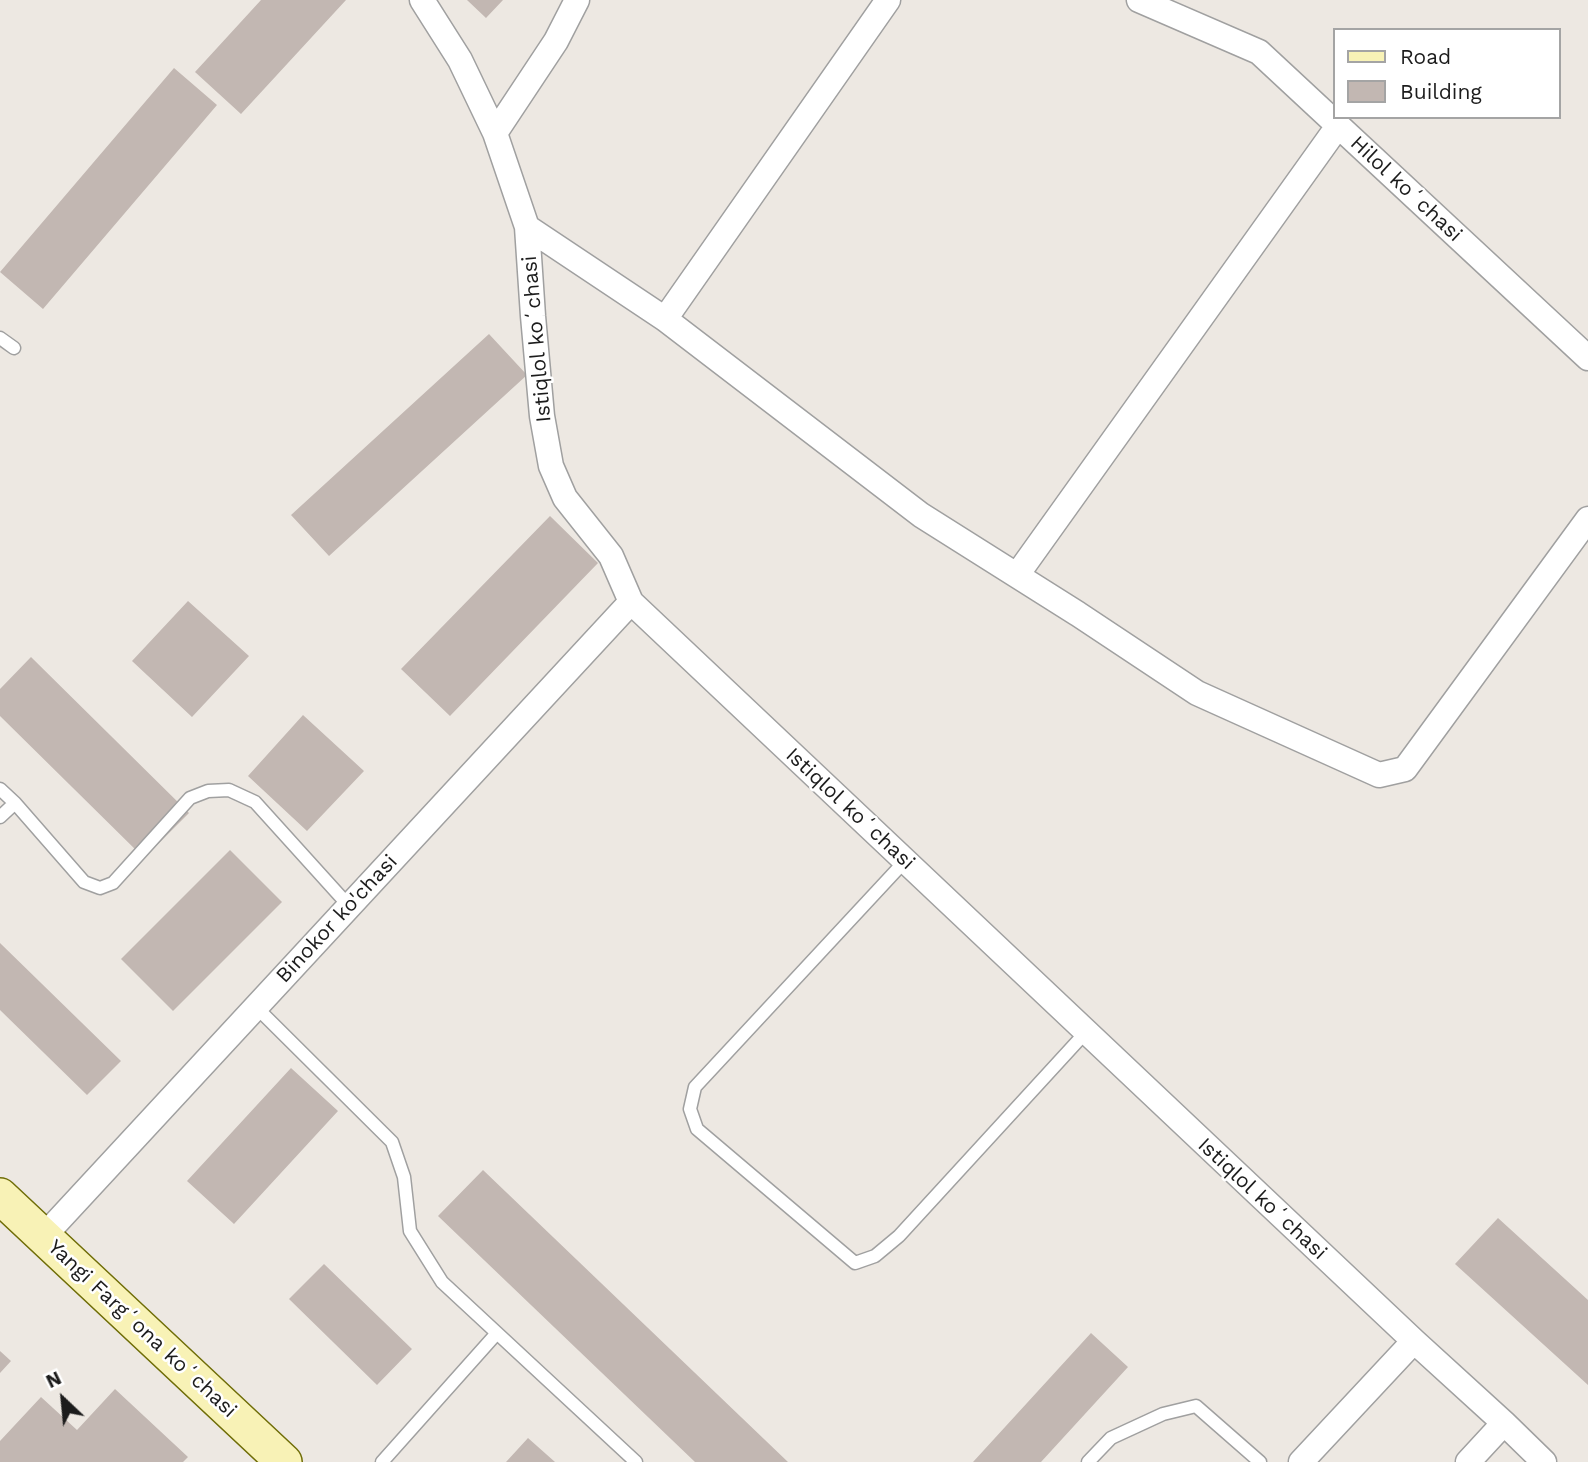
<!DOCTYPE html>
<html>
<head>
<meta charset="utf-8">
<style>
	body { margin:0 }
	#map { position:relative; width:1588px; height:1462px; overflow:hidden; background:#ede8e2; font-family:"Work Sans",sans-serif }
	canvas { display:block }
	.legend { position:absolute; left:1333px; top:28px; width:228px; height:91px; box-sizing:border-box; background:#fff; border:2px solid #a4a4a4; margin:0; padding:9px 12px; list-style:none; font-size:21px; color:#1c1c1c }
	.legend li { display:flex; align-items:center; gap:14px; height:35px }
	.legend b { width:35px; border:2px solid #a4a4a4 }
	.north { position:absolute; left:28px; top:1364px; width:70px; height:70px; -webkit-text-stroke:5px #fff; paint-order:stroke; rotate:334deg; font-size:19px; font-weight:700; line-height:28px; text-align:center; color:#1c1c1c }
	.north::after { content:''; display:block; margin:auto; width:24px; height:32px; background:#1c1c1c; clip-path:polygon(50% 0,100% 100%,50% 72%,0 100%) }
</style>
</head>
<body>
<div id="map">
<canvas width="1588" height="1462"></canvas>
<ul class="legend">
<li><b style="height:9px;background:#f8f2b6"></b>Road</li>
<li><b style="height:19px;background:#c2b7b2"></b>Building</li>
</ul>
<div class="north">N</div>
</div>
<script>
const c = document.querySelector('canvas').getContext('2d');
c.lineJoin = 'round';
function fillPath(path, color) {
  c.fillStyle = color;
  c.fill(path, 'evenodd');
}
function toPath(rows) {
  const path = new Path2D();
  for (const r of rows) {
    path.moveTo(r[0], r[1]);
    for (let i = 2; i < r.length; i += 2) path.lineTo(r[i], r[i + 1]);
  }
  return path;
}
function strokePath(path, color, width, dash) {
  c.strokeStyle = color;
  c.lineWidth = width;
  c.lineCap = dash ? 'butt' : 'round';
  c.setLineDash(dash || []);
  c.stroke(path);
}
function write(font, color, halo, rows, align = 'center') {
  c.font = font + ' "Work Sans",sans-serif';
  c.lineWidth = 5;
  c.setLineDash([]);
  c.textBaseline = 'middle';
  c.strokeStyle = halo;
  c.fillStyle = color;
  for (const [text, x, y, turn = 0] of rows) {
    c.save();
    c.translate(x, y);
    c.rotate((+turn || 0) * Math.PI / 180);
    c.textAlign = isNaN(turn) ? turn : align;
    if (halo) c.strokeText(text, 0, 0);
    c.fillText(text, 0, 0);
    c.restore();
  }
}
const building = toPath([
	[261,0,346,0,241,114,195,72],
	[467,0,503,0,486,18],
	[174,68,217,105,43,309,0,272],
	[489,334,527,375,329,556,291,515],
	[550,516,598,563,450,716,401,669],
	[188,601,249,656,192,717,132,661],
	[31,657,189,813,144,858,0,716,0,689],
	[303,715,364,771,307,831,248,776],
	[230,850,282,902,173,1011,121,959],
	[0,943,121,1061,87,1095,0,1010],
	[291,1068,338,1111,234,1224,187,1181],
	[483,1170,788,1462,695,1462,438,1216],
	[1498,1218,1588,1300,1588,1385,1455,1264],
	[324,1264,412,1349,377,1385,289,1299],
	[1091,1333,1128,1367,1041,1462,973,1462],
	[0,1351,11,1361,0,1373],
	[115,1389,188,1457,183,1462,0,1462,0,1441,41,1397,77,1430],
	[528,1438,555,1462,506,1462]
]);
const lane = toPath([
	[0,338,14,348],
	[0,789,15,803,84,882,100,888,113,883,190,798,208,791,229,790,255,802,349,906],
	[0,817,15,803],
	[905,861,695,1087,690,1109,697,1129,855,1263,875,1256,899,1236,1086,1032],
	[256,1007,392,1142,404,1177,410,1231,442,1282,636,1462],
	[382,1462,497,1333],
	[1088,1462,1111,1438,1163,1414,1196,1406,1260,1462]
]);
const street = toPath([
	[422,0,460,60,495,133,527,227,533,316,542,416,551,466,565,498,611,556,631,602,1414,1341,1504,1423,1544,1462],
	[1139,0,1259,52,1588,358],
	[495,133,556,41,577,0],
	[527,227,665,319,921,515,1078,614,1197,693,1379,775,1405,769,1588,519],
	[665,319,888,0],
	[1017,575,1338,126],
	[43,1237,631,602],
	[1301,1462,1414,1341],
	[1468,1462,1504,1423]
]);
const secondary = toPath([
	[0,1196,284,1462]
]);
const streetNames = [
	["Hilol koʻchasi",1406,189,43],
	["Istiqlol koʻchasi",537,339,-95],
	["Istiqlol koʻchasi",850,809,43],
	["Binokor ko'chasi",337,919,-47],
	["Istiqlol koʻchasi",1262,1199,43],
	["Yangi Fargʻona koʻchasi",142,1329,43]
];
fillPath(building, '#c2b7b2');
strokePath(lane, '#a0a0a0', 15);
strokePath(street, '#a0a0a0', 27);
strokePath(secondary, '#6f6d07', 38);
strokePath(lane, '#fff', 12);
strokePath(street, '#fff', 24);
strokePath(secondary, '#f8f2b6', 35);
write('21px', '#1c1c1c', '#fff', streetNames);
</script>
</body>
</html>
